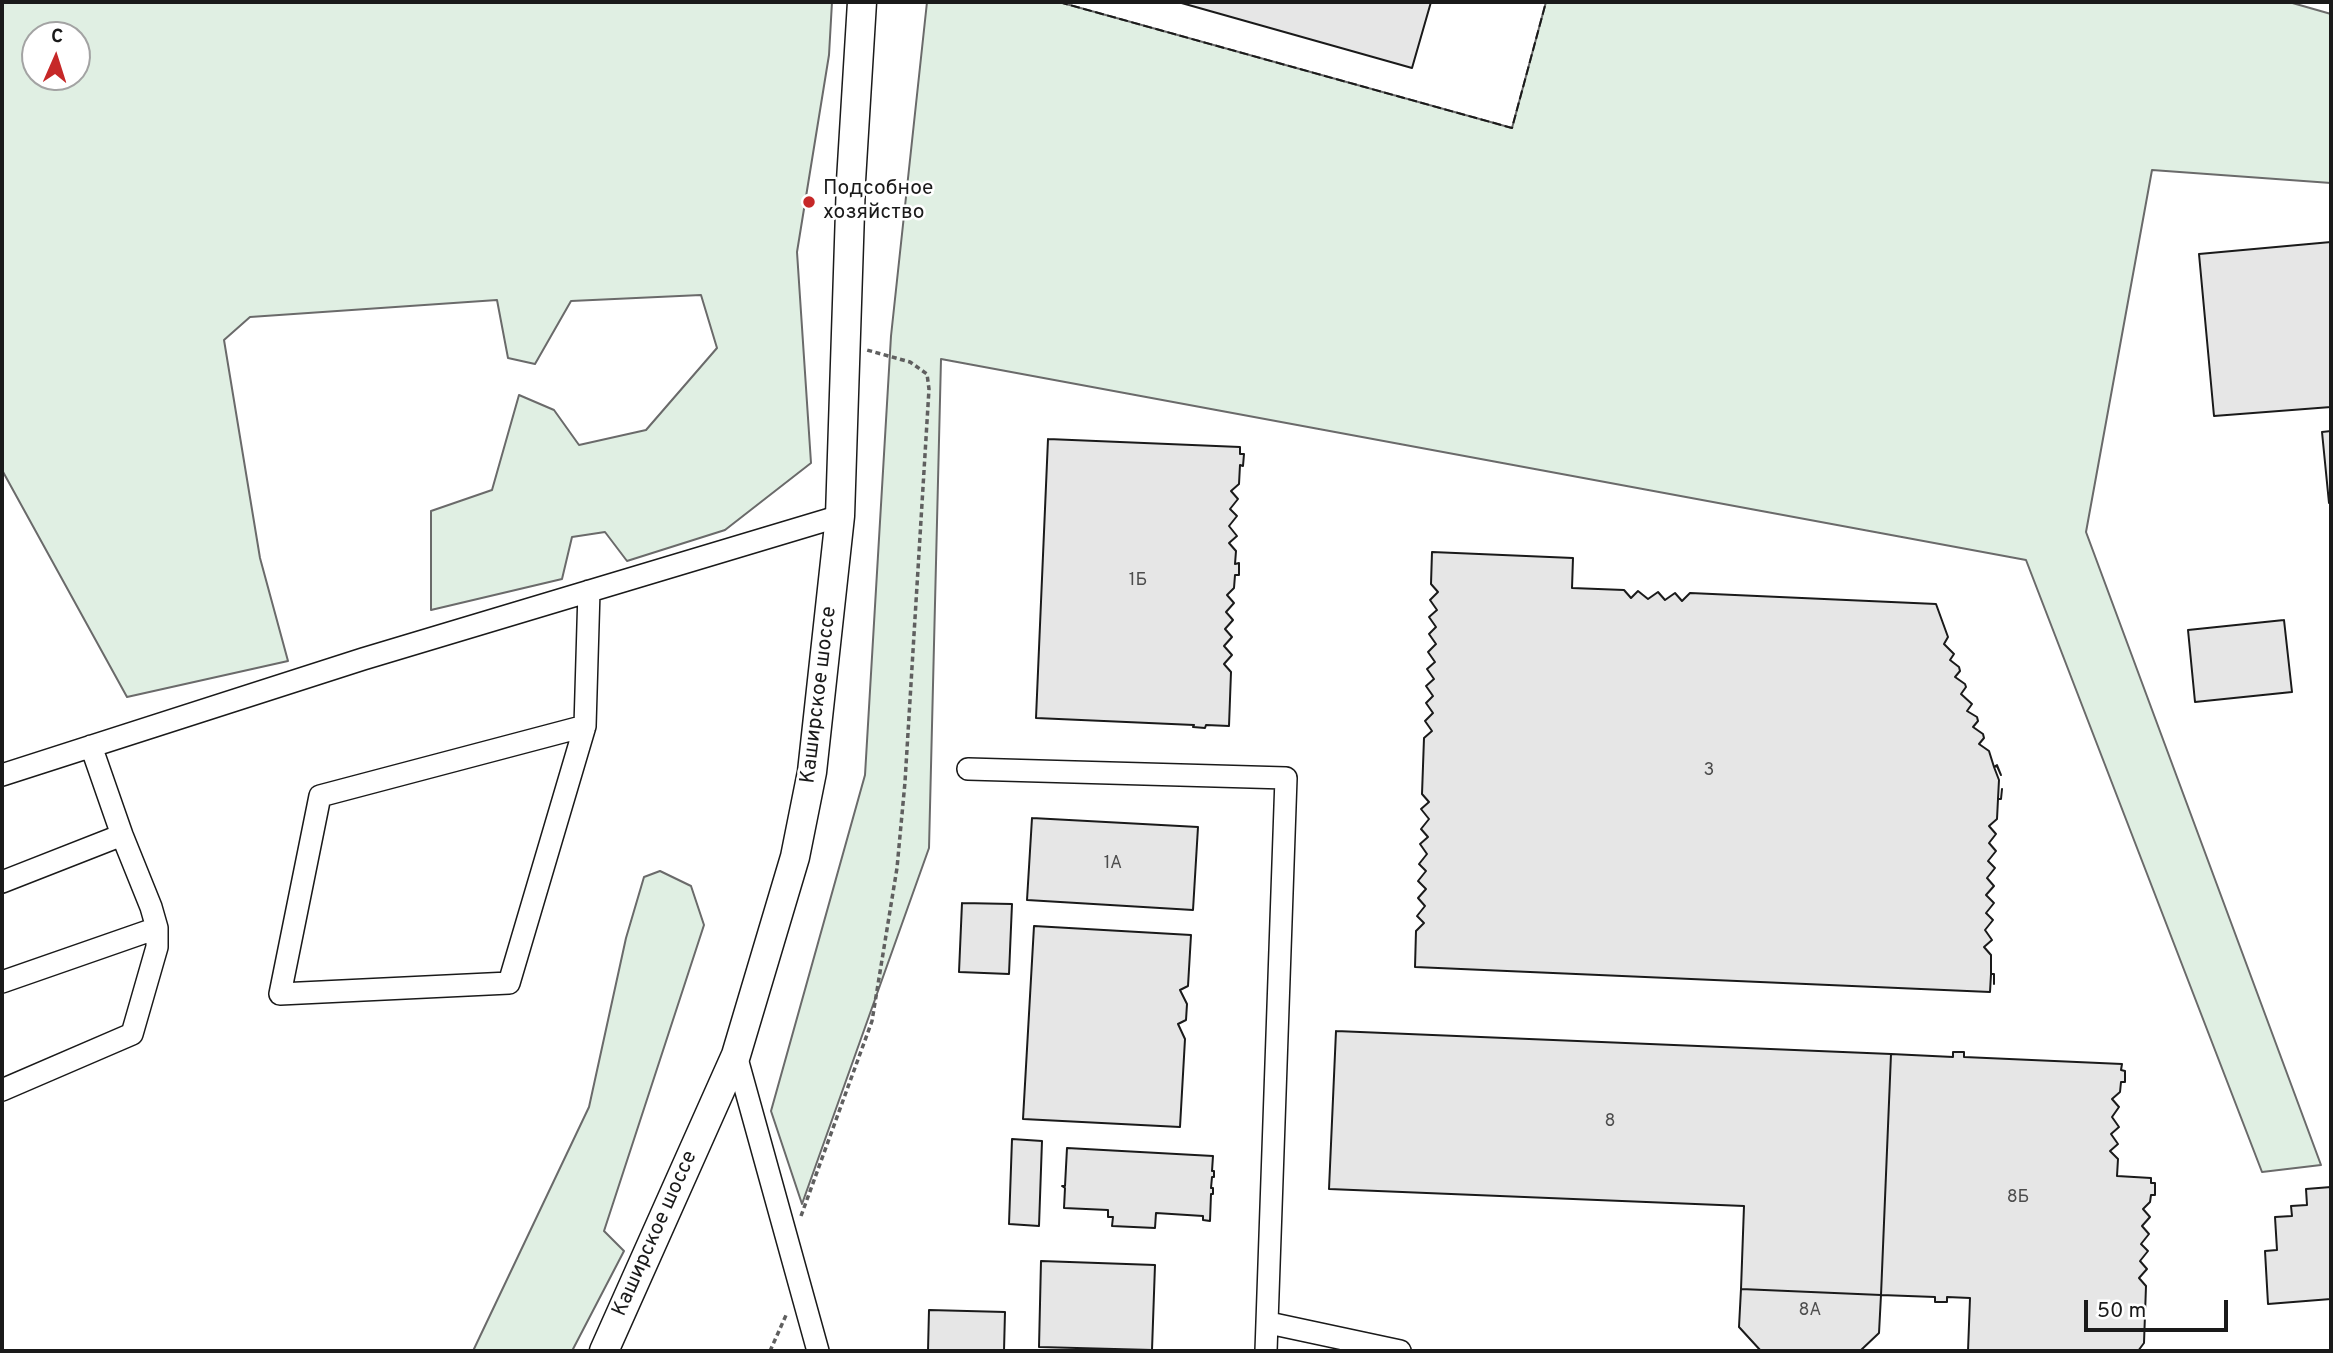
<!DOCTYPE html>
<html>
<head>
<meta charset="utf-8">
<style>
	body { margin:0 }
	#map { position:relative; width:2333px; height:1353px; overflow:hidden; background:#fff; font-family:Overpass,sans-serif }
	canvas { display:block }
	.frame { position:absolute; inset:0; border:4px solid #1a1a1a; pointer-events:none }
	.north { position:absolute; left:21px; top:21px; width:70px; height:70px; box-sizing:border-box; background:#fff; border:2px solid #a3a3a3; border-radius:50%; rotate:3deg; font-size:19px; font-weight:700; line-height:28px; text-align:center; color:#1a1a1a }
	.north::after { content:''; display:block; margin:auto; width:24px; height:32px; background:#c62828; clip-path:polygon(50% 0,100% 100%,50% 72%,0 100%) }
	.scale { position:absolute; left:2084px; top:1300px; width:144px; height:32px; box-sizing:border-box; border:4px solid #1a1a1a; border-top:0; padding-left:9px; font-size:21px; line-height:24px; white-space:nowrap; color:#1a1a1a; -webkit-text-stroke:5px #fff; paint-order:stroke }
</style>
</head>
<body>
<div id="map">
<canvas width="2333" height="1353"></canvas>
<div class="frame"></div>
<div class="north">С</div>
<div class="scale">50 m</div>
</div>
<script>
const c = document.querySelector('canvas').getContext('2d');
c.lineJoin = 'round';
function fillPath(path, color) {
  c.fillStyle = color;
  c.fill(path, 'evenodd');
}
function toPath(rows) {
  const path = new Path2D();
  for (const r of rows) {
    path.moveTo(r[0], r[1]);
    for (let i = 2; i < r.length; i += 2) path.lineTo(r[i], r[i + 1]);
  }
  return path;
}
function strokePath(path, color, width, dash) {
  c.strokeStyle = color;
  c.lineWidth = width;
  c.lineCap = dash ? 'butt' : 'round';
  c.setLineDash(dash || []);
  c.stroke(path);
}
function write(font, color, halo, rows, align = 'center') {
  c.font = font + ' Overpass,sans-serif';
  c.lineWidth = 5;
  c.setLineDash([]);
  c.textBaseline = 'middle';
  c.strokeStyle = halo;
  c.fillStyle = color;
  for (const [text, x, y, turn = 0] of rows) {
    c.save();
    c.translate(x, y);
    c.rotate((+turn || 0) * Math.PI / 180);
    c.textAlign = isNaN(turn) ? turn : align;
    if (halo) c.strokeText(text, 0, 0);
    c.fillText(text, 0, 0);
    c.restore();
  }
}
const green = toPath([
	[2,2,832,2,829,55,797,252,811,463,725,530,627,561,605,532,572,537,562,579,431,610,431,511,492,490,519,395,554,410,579,445,646,430,717,348,701,295,571,301,535,364,508,358,497,300,250,317,224,340,260,558,288,661,127,697,2,470,2,2],
	[35,35,77,35,77,77,35,77,35,35],
	[927,2,1059,2,1512,128,1546,2,2289,2,2331,14,2331,183,2152,170,2086,532,2321,1165,2262,1172,2026,560,941,359,929,848,802,1204,771,1111,865,775,891,336,927,2],
	[660,871,691,886,704,925,604,1231,624,1251,572,1351,473,1351,589,1107,626,938,644,877,660,871]
]);
const building = toPath([
	[1178,2,1431,2,1412,68,1178,2],
	[2331,242,2331,407,2214,416,2199,254,2331,242],
	[2331,431,2331,503,2329,503,2322,432,2331,431],
	[1048,439,1240,447,1240,454,1244,454,1243,466,1240,465,1239,484,1231,491,1238,499,1230,509,1237,516,1229,526,1237,536,1229,543,1236,551,1235,564,1239,563,1239,575,1235,575,1234,588,1227,595,1234,603,1226,612,1233,620,1225,629,1232,637,1224,646,1232,655,1224,664,1231,672,1229,726,1206,725,1205,728,1193,727,1194,725,1036,718,1048,439],
	[1432,552,1573,558,1572,588,1624,590,1631,598,1638,591,1648,599,1658,592,1665,600,1675,593,1682,601,1690,593,1936,604,1948,637,1944,644,1954,654,1950,660,1959,667,1960,671,1955,677,1965,684,1966,687,1961,694,1972,704,1967,711,1977,717,1978,721,1973,727,1983,734,1984,738,1979,744,1989,751,1994,767,1997,765,2001,775,1997,766,1994,767,1999,780,1998,799,2001,799,2002,789,2001,799,1998,799,1997,819,1989,826,1996,834,1989,843,1996,851,1988,861,1995,868,1987,878,1994,886,1986,895,1994,903,1986,913,1993,920,1985,930,1992,940,1984,947,1991,955,1991,974,1994,974,1994,984,1994,974,1991,974,1990,992,1415,967,1416,931,1424,923,1417,916,1425,906,1418,898,1426,889,1418,881,1426,871,1419,864,1427,854,1420,844,1428,837,1421,829,1429,819,1421,809,1429,802,1422,794,1424,738,1432,731,1425,721,1433,713,1426,703,1433,696,1426,686,1434,679,1427,669,1435,662,1428,652,1436,644,1429,634,1436,627,1429,617,1437,610,1430,600,1438,592,1431,584,1432,552],
	[2284,620,2292,692,2195,702,2188,630,2284,620],
	[1032,818,1198,827,1193,910,1027,900,1032,818],
	[962,903,1012,904,1009,974,959,972,962,903],
	[1034,926,1191,935,1188,986,1180,990,1187,1004,1186,1020,1178,1024,1185,1039,1180,1127,1023,1119,1034,926],
	[1336,1031,1891,1054,1881,1295,1741,1289,1744,1206,1329,1189,1336,1031],
	[1953,1052,1964,1052,1964,1057,2122,1064,2121,1070,2125,1071,2125,1082,2121,1082,2120,1092,2112,1099,2119,1107,2112,1117,2119,1127,2111,1134,2118,1144,2110,1151,2118,1159,2117,1176,2151,1178,2151,1183,2155,1183,2155,1195,2151,1195,2150,1202,2143,1209,2150,1217,2142,1226,2149,1234,2141,1244,2148,1251,2140,1261,2147,1269,2139,1278,2146,1286,2144,1343,2138,1351,1968,1351,1970,1298,1947,1297,1947,1302,1935,1302,1935,1297,1881,1295,1891,1054,1953,1057,1953,1052],
	[1012,1139,1042,1141,1039,1226,1009,1224,1012,1139],
	[1067,1148,1213,1156,1212,1171,1214,1171,1214,1177,1212,1177,1211,1188,1213,1188,1213,1194,1211,1194,1210,1221,1203,1220,1203,1216,1156,1213,1155,1228,1112,1226,1113,1217,1108,1217,1108,1210,1064,1208,1065,1188,1062,1186,1065,1186,1067,1148],
	[2331,1187,2331,1299,2268,1304,2265,1251,2277,1250,2275,1217,2292,1216,2291,1206,2307,1205,2306,1189,2331,1187],
	[1041,1261,1155,1265,1152,1350,1039,1347,1041,1261],
	[1741,1289,1881,1295,1879,1333,1860,1351,1761,1351,1739,1327,1741,1289],
	[929,1310,1005,1312,1004,1351,928,1351,929,1310]
]);
const path = toPath([
	[801,1216,872,1021,897,868,905,782,929,389,927,374,910,362,867,350],
	[770,1351,787,1313]
]);
const minor = toPath([
	[585,726,509,983,280,994,320,796,585,726,589,591],
	[968,769,1286,778,1266,1351],
	[2,775,363,659,840,516],
	[2,882,122,835],
	[2,982,157,928],
	[736,1055,818,1351],
	[2,1090,132,1034,157,947,157,928,151,907,122,835,91,746],
	[1269,1323,1400,1351]
]);
const major = toPath([
	[604,1351,736,1055,795,857,812,772,840,516,851,181,862,2]
]);
const fence = toPath([
	[1059,2,1512,128,1546,2]
]);
const markers = [
	[809,202,7,"#c62828"]
];
const numberNames = [
	["1Б",1138,581],
	["3",1709,771],
	["1А",1113,864],
	["8",1610,1122],
	["8Б",2018,1198],
	["8А",1810,1311]
];
const poiNames = [
	["Подсобное",823,190],
	["хозяйство",823,214]
];
const streetNames = [
	["Каширское шоссе",820,695,-83],
	["Каширское шоссе",656,1234,-66]
];
fillPath(green, '#e0efe3');
strokePath(green, '#6a6a6a', 2);
fillPath(building, '#e6e6e6');
strokePath(building, '#1a1a1a', 2);
strokePath(minor, '#1a1a1a', 24);
strokePath(major, '#1a1a1a', 31);
strokePath(path, '#5f5f5f', 3.5, [5, 3.5]);
strokePath(minor, '#fff', 21);
strokePath(major, '#fff', 28);
strokePath(fence, '#1a1a1a', 2, [9, 3.5]);
for (const [x, y, r, color] of markers) {
  const dot = new Path2D();
  dot.arc(x, y, r, 0, 2 * Math.PI);
  c.fillStyle = color;
  c.fill(dot);
  strokePath(dot, '#fff', 2.5);
}
write('18px', '#4d4d4d', null, numberNames);
write('21px', '#1a1a1a', '#fff', poiNames, 'left');
write('21px', '#1a1a1a', '#fff', streetNames);
</script>
</body>
</html>
